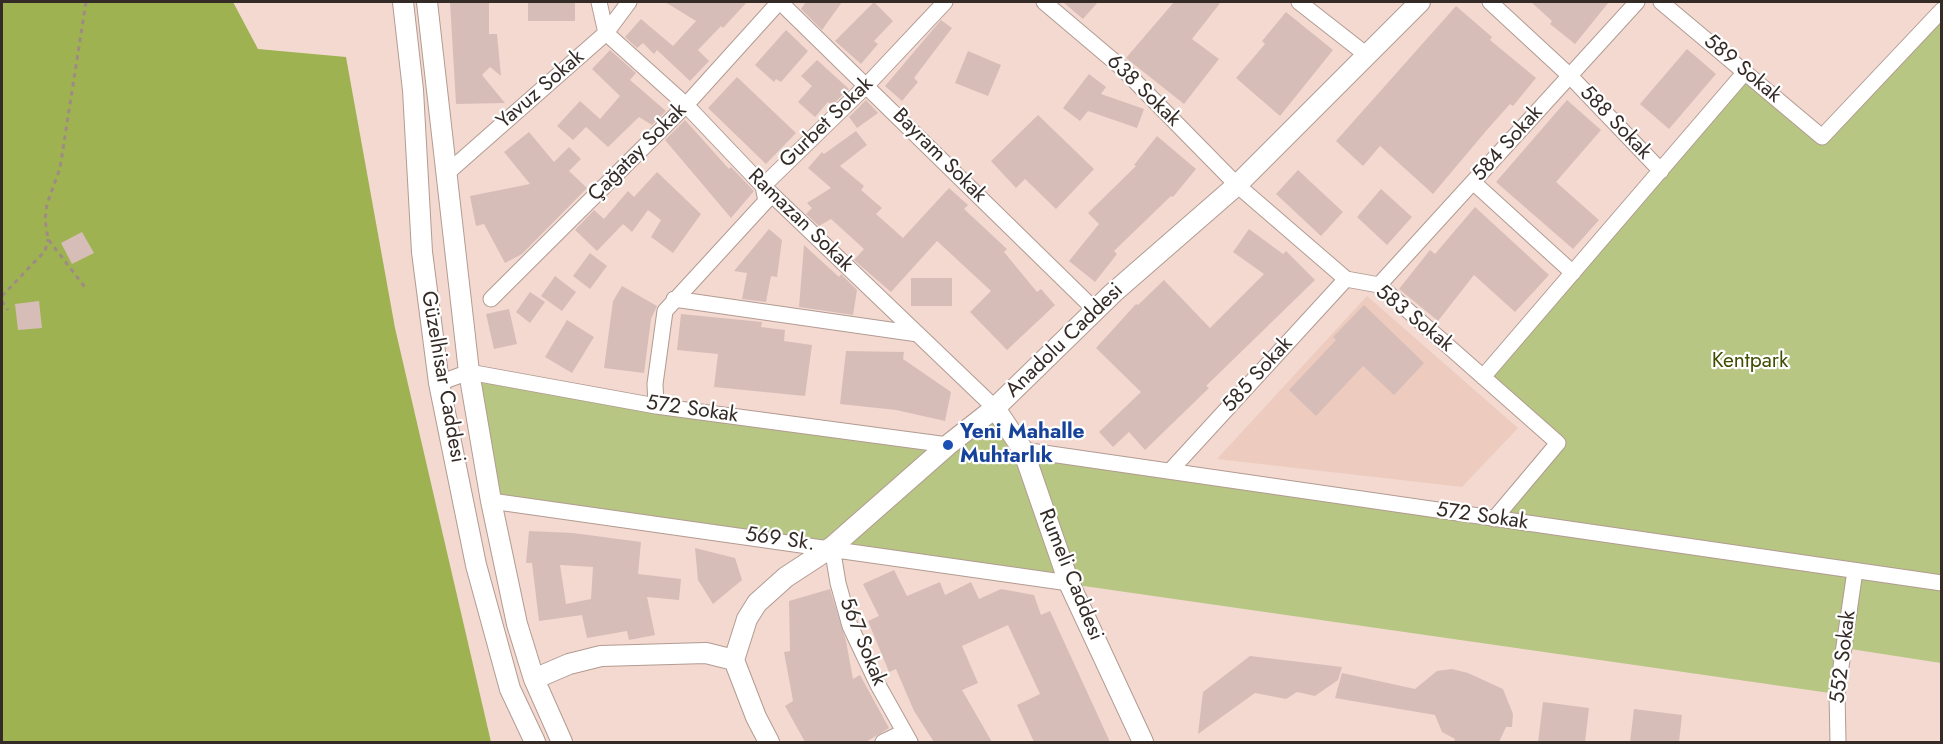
<!DOCTYPE html>
<html>
<head>
<meta charset="utf-8">
<style>
	body { margin:0 }
	#map { position:relative; width:1943px; height:744px; overflow:hidden; background:#f3d9d0; font-family:Jost,sans-serif }
	canvas { display:block }
	.frame { position:absolute; inset:0; border:3px solid #342b27; pointer-events:none }
</style>
</head>
<body>
<div id="map">
<canvas width="1943" height="744"></canvas>
<div class="frame"></div>
</div>
<script>
const c = document.querySelector('canvas').getContext('2d');
c.lineJoin = 'round';
function fillPath(path, color) {
  c.fillStyle = color;
  c.fill(path, 'evenodd');
}
function toPath(rows) {
  const path = new Path2D();
  for (const r of rows) {
    path.moveTo(r[0], r[1]);
    for (let i = 2; i < r.length; i += 2) path.lineTo(r[i], r[i + 1]);
  }
  return path;
}
function strokePath(path, color, width, dash) {
  c.strokeStyle = color;
  c.lineWidth = width;
  c.lineCap = dash ? 'butt' : 'round';
  c.setLineDash(dash || []);
  c.stroke(path);
}
function write(font, color, halo, rows, align = 'center') {
  c.font = font + ' Jost,sans-serif';
  c.lineWidth = 4.5;
  c.setLineDash([]);
  c.textBaseline = 'middle';
  c.strokeStyle = halo;
  c.fillStyle = color;
  for (const [text, x, y, turn = 0] of rows) {
    c.save();
    c.translate(x, y);
    c.rotate((+turn || 0) * Math.PI / 180);
    c.textAlign = isNaN(turn) ? turn : align;
    if (halo) c.strokeText(text, 0, 0);
    c.fillText(text, 0, 0);
    c.restore();
  }
}
const built = toPath([
	[1367,296,1518,428,1462,487,1217,459]
]);
const green = toPath([
	[1941,10,1941,663,1844,648,1837,694,491,501,469,372,948,445,995,408,1023,450,1494,519,1558,443,1483,377,1745,72,1822,137]
]);
const forest = toPath([
	[2,2,233,2,258,49,346,57,395,328,491,742,2,742]
]);
const building = toPath([
	[450,2,489,2,489,34,497,34,501,76,490,67,482,75,505,103,456,104],
	[528,2,575,2,575,21,528,21],
	[665,2,747,2,723,28,721,26,698,50,709,61,690,81,657,50,654,54,643,43,637,48,625,37,641,19,673,46,696,21],
	[806,2,842,2,822,30,801,9],
	[874,2,893,21,874,41,878,44,861,64,835,41],
	[1063,2,1098,2,1083,19],
	[1174,2,1221,2,1192,39,1219,59,1184,104,1126,58],
	[1531,2,1609,2,1575,44,1550,24,1552,21],
	[1456,6,1492,37,1490,40,1536,78,1513,106,1510,104,1486,131,1433,194,1380,146,1363,166,1336,141],
	[1286,12,1333,50,1280,116,1236,78,1265,44,1262,41],
	[941,20,952,28,914,78,918,82,902,101,885,86],
	[786,30,808,51,781,82,776,79,774,82,755,65],
	[1687,49,1716,74,1669,129,1640,104],
	[610,50,636,73,630,80,666,111,652,125,639,117,608,147,586,127,573,140,557,126,580,101,600,119,620,96,592,69],
	[968,51,1001,65,988,96,955,83],
	[817,60,849,89,832,105,828,102,815,117,798,102,812,86,801,76],
	[1089,74,1106,87,1101,94,1144,109,1137,128,1088,111,1080,121,1063,108],
	[737,77,796,133,766,164,708,108],
	[866,100,878,113,857,128,849,117],
	[1567,100,1601,130,1556,182,1599,220,1573,249,1496,182],
	[1038,115,1094,169,1056,209,1025,179,1016,188,991,161],
	[685,120,729,169,731,167,754,191,731,218,665,140],
	[856,131,867,145,840,166,864,186,861,190,882,208,876,214,903,238,949,188,968,205,964,209,1007,249,1004,252,1037,292,1041,289,1055,305,1007,350,970,312,991,291,937,241,891,292,854,260,864,249,831,219,819,226,806,214,812,208,807,203,831,188,808,168,822,152,824,154],
	[529,132,554,162,569,147,581,159,569,171,587,188,522,254,505,263,484,224,476,226,470,196,530,184,504,152],
	[1157,136,1196,169,1173,197,1171,196,1114,251,1117,254,1095,282,1069,261,1099,224,1088,213,1136,166,1134,165],
	[1298,170,1343,212,1321,236,1276,194],
	[657,172,701,214,673,253,651,237,661,220,648,210,632,232,623,224,597,251,575,230,594,210,604,219,628,191,634,197],
	[1381,189,1412,217,1387,245,1357,217],
	[1475,207,1549,275,1515,312,1474,275,1438,321,1399,289,1430,250,1435,254],
	[769,229,782,240,777,277,771,276,766,302,742,299,747,273,734,271],
	[1249,229,1283,254,1286,251,1315,280,1206,386,1209,388,1145,450,1129,432,1113,447,1099,432,1141,392,1096,348,1136,304,1138,305,1164,280,1210,328,1264,274,1233,252],
	[82,232,94,253,72,264,61,243],
	[804,245,839,277,841,274,857,290,853,315,799,307],
	[590,253,607,266,590,289,573,276],
	[555,276,576,292,562,311,541,296],
	[911,278,952,278,952,306,911,306],
	[622,286,657,306,651,319,644,373,604,368,613,301],
	[530,292,545,302,530,323,516,312],
	[39,301,42,328,18,330,15,304],
	[1364,305,1424,363,1394,395,1363,366,1316,416,1289,390,1336,340,1333,337],
	[509,309,517,344,494,349,486,314],
	[681,314,762,322,761,327,785,330,784,341,812,345,805,396,714,387,718,354,677,350],
	[567,320,594,337,572,373,545,357],
	[846,351,904,352,903,359,951,392,945,421,896,410,840,404],
	[529,531,573,533,641,542,638,574,681,579,679,600,647,597,655,635,629,640,627,631,587,638,582,615,539,621,532,563,526,563],
	[560,565,593,567,591,599,566,604],
	[695,548,735,558,742,580,713,604,698,580],
	[894,570,907,596,940,582,945,595,971,582,979,599,1001,589,1034,595,1041,615,1050,611,1110,742,1034,742,1017,705,1040,694,1008,625,962,646,978,683,962,690,992,742,934,742,914,711,896,669,889,672,868,621,879,616,863,584],
	[830,589,846,641,853,679,860,675,889,728,866,742,805,742,785,706,793,701,784,652,790,651,789,601],
	[1250,656,1342,667,1338,680,1315,696,1297,692,1286,699,1255,693,1198,734,1203,692],
	[1452,669,1468,673,1503,689,1513,714,1512,727,1506,727,1499,742,1454,742,1455,739,1442,732,1435,715,1335,698,1342,673,1415,689,1437,671],
	[1543,702,1589,708,1585,742,1538,742],
	[1634,709,1682,715,1679,742,1630,742]
]);
const path = toPath([
	[86,2,60,168,47,204,45,220,48,239,87,290],
	[2,296,45,251,48,239],
	[2,301,8,310]
]);
const minor = toPath([
	[599,2,606,33,686,105,763,186,995,408],
	[780,2,1096,311],
	[1044,2,1122,68,1237,185,1346,279,1379,285,1558,443,1494,519],
	[1299,2,1368,56],
	[1490,2,1570,76,1661,171],
	[1661,2,1822,137,1942,10],
	[447,173,606,33,629,2],
	[1473,182,1573,273],
	[1379,285,1637,2],
	[491,299,686,105,779,2],
	[674,299,918,334],
	[1483,377,1745,72],
	[439,383,469,372,656,406,948,445],
	[656,406,655,384,665,311,766,201,763,186,867,85,945,2],
	[1023,450,1942,583],
	[1170,471,1346,279],
	[491,501,1069,583],
	[832,547,838,583,850,626,878,685,910,742],
	[883,742,904,732],
	[1838,742,1837,694,1855,571]
]);
const tertiary = toPath([
	[403,2,413,90,422,252,439,383,476,565,510,689,535,742],
	[427,2,469,372,491,501,517,624,534,679,562,742],
	[995,408,1023,450,1069,583,1143,742],
	[734,660,747,619,757,603,786,577,832,547,948,445,995,408,1113,293,1237,185,1420,2],
	[734,660,756,717,769,742],
	[534,679,569,664,601,656,706,653,734,660]
]);
const markers = [
	[948,445,6,"#1a4fb4"]
];
const streetNames = [
	["589 Sokak",1742,69,40],
	["Yavuz Sokak",541,90,-41],
	["638 Sokak",1143,91,44],
	["Gurbet Sokak",827,123,-44],
	["588 Sokak",1615,123,46],
	["584 Sokak",1508,144,-48],
	["Çağatay Sokak",638,153,-45],
	["Bayram Sokak",939,156,45],
	["Ramazan Sokak",800,221,44],
	["583 Sokak",1414,319,39],
	["Anadolu Caddesi",1065,341,-44],
	["585 Sokak",1258,375,-48],
	["Güzelhisar Caddesi",442,377,80],
	["572 Sokak",692,410,8],
	["572 Sokak",1482,517,8],
	["569 Sk.",780,540,8],
	["Rumeli Caddesi",1070,575,68],
	["567 Sokak",862,642,68],
	["552 Sokak",1844,657,-83]
];
const parkNames = [
	["Kentpark",1750,362]
];
const transitNames = [
	["Yeni Mahalle",960,433],
	["Muhtarlık",960,457]
];
fillPath(built, '#edccbf');
fillPath(green, '#b7c682');
fillPath(forest, '#9eb251');
fillPath(building, '#d7bdb8');
strokePath(minor, '#b29b92', 17);
strokePath(tertiary, '#b29b92', 22);
strokePath(path, '#9e8b85', 3, [4.5, 4.5]);
strokePath(minor, '#fff', 15);
strokePath(tertiary, '#fff', 20);
for (const [x, y, r, color] of markers) {
  const dot = new Path2D();
  dot.arc(x, y, r, 0, 2 * Math.PI);
  c.fillStyle = color;
  c.fill(dot);
  strokePath(dot, '#fff', 2);
}
write('21px', '#342b27', '#fff', streetNames);
write('21px', '#414d00', '#fff', parkNames);
write('bold 21px', '#164399', '#fff', transitNames, 'left');
</script>
</body>
</html>
